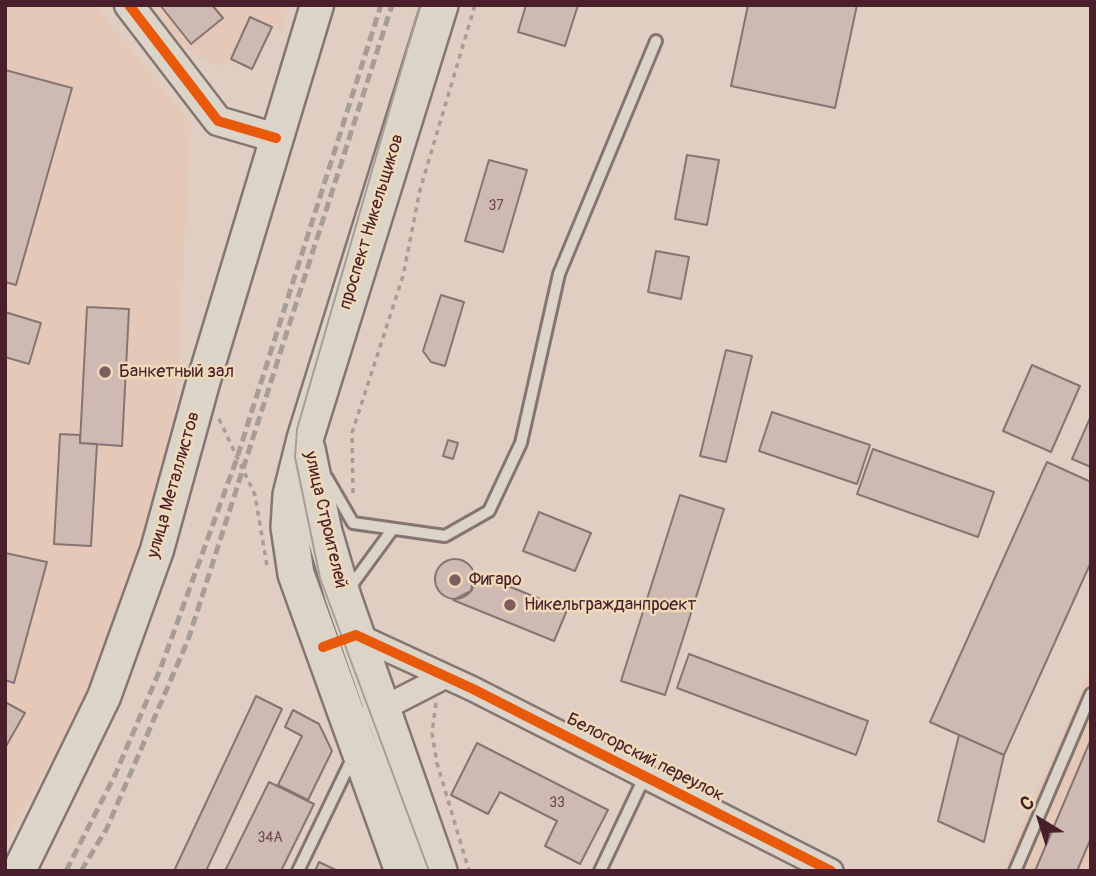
<!DOCTYPE html>
<html>
<head>
<meta charset="utf-8">
<style>
	body { margin:0 }
	#map { position:relative; width:1096px; height:876px; overflow:hidden; background:#dfcec1; font-family:Pangolin,sans-serif }
	canvas { display:block }
	.frame { position:absolute; inset:0; border:7px solid #4a1f2b; pointer-events:none }
	.north { position:absolute; left:1005px; top:785px; width:70px; height:70px; -webkit-text-stroke:5px #eedab8; paint-order:stroke; rotate:322deg; font-size:19px; font-weight:700; line-height:28px; text-align:center; color:#4a1f2b }
	.north::after { content:''; display:block; margin:auto; width:24px; height:32px; background:#4a1f2b; clip-path:polygon(50% 0,100% 100%,50% 72%,0 100%) }
</style>
</head>
<body>
<div id="map">
<canvas width="1096" height="876"></canvas>
<div class="frame"></div>
<div class="north">С</div>
</div>
<script>
const c = document.querySelector('canvas').getContext('2d');
c.lineJoin = 'round';
function fillPath(path, color) {
  c.fillStyle = color;
  c.fill(path, 'evenodd');
}
function toPath(rows) {
  const path = new Path2D();
  for (const r of rows) {
    if (r.length === 3) {
      path.moveTo(r[0] + r[2], r[1]);
      path.arc(r[0], r[1], r[2], 0, 2 * Math.PI);
      continue;
    }
    path.moveTo(r[0], r[1]);
    for (let i = 2; i < r.length; i += 2) path.lineTo(r[i], r[i + 1]);
  }
  return path;
}
function strokePath(path, color, width, dash) {
  c.strokeStyle = color;
  c.lineWidth = width;
  c.lineCap = dash ? 'butt' : 'round';
  c.setLineDash(dash || []);
  c.stroke(path);
}
function write(font, color, halo, rows, align = 'center') {
  c.font = font + ' Pangolin,sans-serif';
  c.lineWidth = 5;
  c.setLineDash([]);
  c.textBaseline = 'middle';
  c.strokeStyle = halo;
  c.fillStyle = color;
  for (const [text, x, y, turn = 0] of rows) {
    c.save();
    c.translate(x, y);
    c.rotate((+turn || 0) * Math.PI / 180);
    c.textAlign = isNaN(turn) ? turn : align;
    if (halo) c.strokeText(text, 0, 0);
    c.fillText(text, 0, 0);
    c.restore();
  }
}
const built = toPath([
	[5,5,94,5,191,123,174,443,133,576,77,715,5,842],
	[150,5,288,5,281,31,271,27,252,69,231,59,219,67,179,45],
	[1091,666,1091,871,1002,871]
]);
const building = toPath([
	[160,5,212,5,223,18,191,44,160,5],
	[526,5,578,5,565,46,518,32,526,5],
	[748,5,857,5,835,108,731,86,748,5],
	[250,17,272,27,252,69,231,59,250,17],
	[5,70,72,88,16,285,5,282,5,70],
	[687,155,719,160,707,225,675,219,687,155],
	[489,160,527,170,503,252,465,241,489,160],
	[656,251,689,257,681,299,648,292,656,251],
	[441,295,464,302,445,366,431,362,423,351,441,295],
	[87,307,129,309,122,446,80,443,87,307],
	[5,312,41,323,29,364,5,357,5,312],
	[726,350,752,356,726,462,700,456,726,350],
	[1032,365,1080,386,1051,452,1003,431,1032,365],
	[772,412,870,445,857,484,759,451,772,412],
	[1091,416,1091,467,1072,459,1091,416],
	[60,434,80,435,80,443,97,444,91,546,54,544,60,434],
	[448,440,458,443,453,459,443,456,448,440],
	[873,449,994,492,978,537,857,494,873,449],
	[1047,462,1091,482,1091,562,1004,755,930,722,1047,462],
	[680,495,724,509,665,695,621,681,680,495],
	[539,512,591,533,575,571,523,551,539,512],
	[5,553,47,562,14,683,5,680,5,553],
	[455,579,20],
	[474,572,567,610,554,641,453,600,471,591,474,572],
	[689,654,868,721,856,755,677,688,689,654],
	[256,696,282,709,206,871,174,871,256,696],
	[5,702,25,713,5,748,5,702],
	[293,710,319,724,332,751,308,800,278,785,302,736,285,727,293,710],
	[959,735,1004,755,984,842,938,821,959,735],
	[1091,739,1091,838,1077,871,1035,871,1091,739],
	[477,743,608,810,580,864,545,846,557,821,500,792,488,814,451,795,477,743],
	[269,782,314,804,281,871,225,871,269,782],
	[319,862,338,871,315,871,319,862]
]);
const path = toPath([
	[219,419,255,495,267,566],
	[353,493,352,433,403,276,420,190,475,5],
	[436,703,432,733,437,763,469,871]
]);
const service = toPath([
	[327,478,353,523,445,536,489,511,521,443,559,274,656,41],
	[348,590,392,530],
	[298,871,350,763,356,759],
	[600,871,644,778],
	[1015,871,1091,694]
]);
const minor = toPath([
	[351,637,356,635,473,689,831,871],
	[372,714,444,677]
]);
const tertiary = toPath([
	[129,5,218,121,276,138]
]);
const secondary = toPath([
	[19,871,104,697,157,550,203,383,317,5]
]);
const primary = toPath([
	[307,449,324,532,343,597,439,871],
	[403,871,296,574,289,527,291,495,305,439,440,5]
]);
const tram = toPath([
	[420,5,297,429,295,457,320,578,429,871]
]);
const rail = toPath([
	[66,871,115,775,160,670,237,458,381,5],
	[81,871,107,828,188,640,392,5]
]);
const cycleway = toPath([
	[129,5,218,121,276,138],
	[323,647,356,635,473,689,831,871]
]);
const markers = [
	[105,372,7,"#7e5c60"],
	[455,580,7,"#7e5c60"],
	[510,605,7,"#7e5c60"]
];
const numberNames = [
	["37",496,206],
	["33",557,803],
	["34А",270,838]
];
const streetNames = [
	["проспект Никельщиков",372,222,-73],
	["улица Металлистов",174,485,-74],
	["улица Строителей",325,520,77],
	["Белогорский переулок",645,758,27]
];
const poiNames = [
	["Банкетный зал",119,372],
	["Фигаро",469,580],
	["Никельгражданпроект",524,605]
];
fillPath(built, '#e6c8b8');
fillPath(building, '#ceb9b3');
strokePath(building, '#857572', 2);
strokePath(service, '#857572', 16);
strokePath(minor, '#857572', 28);
strokePath(tertiary, '#857572', 33);
strokePath(secondary, '#857572', 37);
strokePath(primary, '#857572', 40);
strokePath(path, '#a89d96', 3.5, [5, 5]);
strokePath(service, '#dcd4c9', 10);
strokePath(minor, '#dcd4c9', 23);
strokePath(tertiary, '#dcd4c9', 28);
strokePath(secondary, '#dcd4c9', 32);
strokePath(primary, '#dcd4c9', 35);
strokePath(tram, '#a89d96', 2);
strokePath(rail, '#a89d96', 5, [10, 5]);
strokePath(cycleway, '#e8590c', 10);
for (const [x, y, r, color] of markers) {
  const dot = new Path2D();
  dot.arc(x, y, r, 0, 2 * Math.PI);
  c.fillStyle = color;
  c.fill(dot);
  strokePath(dot, '#eedab8', 2.5);
}
write('14px', '#6e4950', null, numberNames);
write('18px', '#4a1f2b', '#eedab8', streetNames);
write('18px', '#4a1f2b', '#eedab8', poiNames, 'left');
</script>
</body>
</html>
